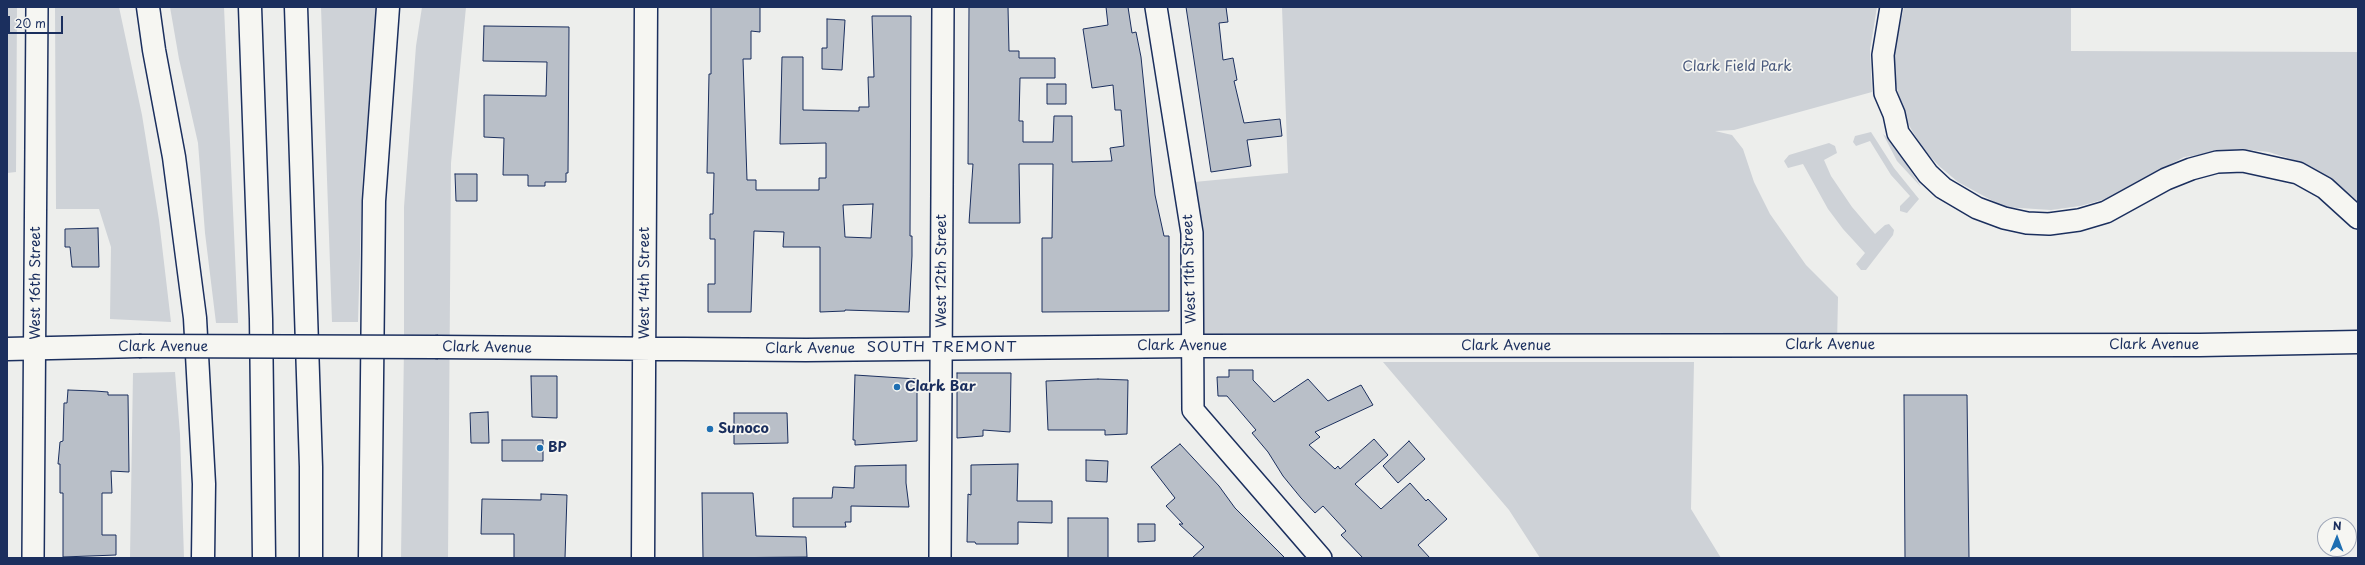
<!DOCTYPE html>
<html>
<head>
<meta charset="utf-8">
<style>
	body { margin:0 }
	#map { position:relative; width:2365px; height:565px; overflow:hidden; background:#edeeec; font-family:"Playpen Sans",sans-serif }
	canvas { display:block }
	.frame { position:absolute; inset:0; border:8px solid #1b2f5e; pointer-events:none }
	.north { position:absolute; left:2317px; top:517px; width:40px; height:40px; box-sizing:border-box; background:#f6f6f2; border:1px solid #9ea6b7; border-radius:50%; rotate:1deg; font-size:11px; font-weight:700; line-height:16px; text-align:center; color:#1b2f5e }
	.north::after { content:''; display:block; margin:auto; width:14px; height:18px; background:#1f6fb2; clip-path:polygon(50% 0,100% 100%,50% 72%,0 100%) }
	.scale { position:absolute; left:8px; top:16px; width:55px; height:18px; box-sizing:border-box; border:2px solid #1b2f5e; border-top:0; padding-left:5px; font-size:12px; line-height:14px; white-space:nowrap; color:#1b2f5e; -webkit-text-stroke:3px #f6f6f2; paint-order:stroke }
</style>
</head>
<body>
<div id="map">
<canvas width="2365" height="565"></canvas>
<div class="frame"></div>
<div class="north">N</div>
<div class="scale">20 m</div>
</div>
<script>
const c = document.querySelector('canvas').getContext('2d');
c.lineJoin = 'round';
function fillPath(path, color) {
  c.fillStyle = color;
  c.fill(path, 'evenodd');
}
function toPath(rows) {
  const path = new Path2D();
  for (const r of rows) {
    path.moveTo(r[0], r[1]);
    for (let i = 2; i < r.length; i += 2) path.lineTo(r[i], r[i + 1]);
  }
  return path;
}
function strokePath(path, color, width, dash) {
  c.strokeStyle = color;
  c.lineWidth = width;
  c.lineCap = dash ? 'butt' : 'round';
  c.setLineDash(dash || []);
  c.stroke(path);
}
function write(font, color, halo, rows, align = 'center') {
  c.font = font + ' "Playpen Sans",sans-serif';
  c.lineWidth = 3.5;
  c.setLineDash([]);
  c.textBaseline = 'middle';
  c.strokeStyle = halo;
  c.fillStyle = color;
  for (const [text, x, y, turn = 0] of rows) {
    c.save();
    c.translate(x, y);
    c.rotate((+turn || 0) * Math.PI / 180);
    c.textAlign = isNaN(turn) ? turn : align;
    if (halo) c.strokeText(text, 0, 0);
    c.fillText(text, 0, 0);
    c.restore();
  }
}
const green = toPath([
	[7,7,17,7,16,172,7,173],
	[55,7,119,7,142,115,159,220,171,322,110,319,111,247,99,209,56,209],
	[170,7,224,7,238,323,216,323,205,233,198,143,179,59],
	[321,7,376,7,362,187,358,322,332,322],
	[422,7,466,7,451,163,448,558,401,558,404,347,404,207,416,46],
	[1282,7,1877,7,1870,50,1872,92,1734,130,1715,131,1732,135,1743,149,1754,182,1770,214,1806,265,1838,297,1837,345,1193,346,1184,183,1288,173],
	[1904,7,2071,7,2071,51,2358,52,2358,201,2329,178,2297,161,2269,152,2241,149,2184,157,2106,199,2080,206,2051,210,2004,207,1958,182,1939,166,1923,149,1904,117,1896,84,1893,58],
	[1871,132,1894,168,1919,199,1907,213,1900,211,1900,206,1910,196,1891,175,1870,141,1856,146,1853,142,1855,136],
	[1883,134,1893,143,1921,187,1897,161],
	[1829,143,1835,146,1837,153,1824,160,1831,176,1852,207,1875,234,1885,225,1889,224,1894,230,1893,235,1866,270,1861,270,1856,264,1865,253,1843,229,1828,209,1803,164,1788,168,1784,161,1789,155],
	[1383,362,1694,362,1691,509,1721,558,1540,558,1509,510],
	[175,372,180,434,184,558,130,558,133,373]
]);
const building = toPath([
	[711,7,760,7,760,32,751,31,751,59,743,59,747,180,756,180,756,190,819,190,819,178,826,178,826,143,780,144,782,57,803,57,803,110,859,111,859,107,869,107,868,77,874,77,872,16,911,16,910,236,912,236,912,256,909,312,845,310,845,311,820,312,820,247,783,247,784,232,754,231,751,312,708,312,708,284,715,284,715,239,710,239,710,214,713,214,714,173,707,173,709,74,711,74,711,7],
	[873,204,871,238,845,237,843,205,873,204],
	[969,7,1008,7,1009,51,1019,51,1019,58,1055,58,1055,78,1020,78,1019,121,1023,121,1023,142,1053,142,1054,116,1072,116,1072,162,1112,161,1110,148,1124,146,1121,110,1115,110,1113,85,1092,88,1083,29,1108,25,1106,7,1128,7,1132,33,1136,32,1141,57,1155,195,1164,236,1169,236,1169,311,1042,312,1042,238,1052,238,1053,164,1019,164,1020,223,969,223,973,164,968,164,969,7],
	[1186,7,1226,7,1228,22,1219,23,1223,60,1233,58,1237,80,1234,81,1244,123,1280,119,1282,136,1247,140,1251,166,1211,172,1186,7],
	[827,19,845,20,842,70,822,69,822,48,827,48,827,19],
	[484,26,569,27,568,173,566,173,566,182,545,182,545,186,528,186,528,175,503,175,504,138,484,137,484,95,546,96,547,62,483,61,484,26],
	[1047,84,1066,84,1066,104,1047,104,1047,84],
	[455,174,477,174,477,201,456,201,455,174],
	[98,228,99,267,72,267,70,247,65,247,65,229,98,228],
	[1229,370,1253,370,1253,380,1274,402,1308,379,1328,401,1361,385,1373,405,1315,432,1320,437,1309,445,1335,469,1338,466,1340,469,1374,439,1388,455,1355,484,1381,509,1410,483,1426,501,1428,499,1447,519,1418,545,1430,558,1363,558,1341,535,1346,531,1323,506,1315,513,1301,498,1283,476,1268,452,1252,433,1256,430,1227,396,1218,396,1217,377,1229,377,1229,370],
	[957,373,1011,373,1010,432,983,430,983,436,957,438,957,373],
	[855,375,917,379,917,441,855,445,855,440,853,440,855,375],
	[531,376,557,376,557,418,532,417,531,376],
	[1098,379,1128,380,1127,434,1105,435,1105,430,1048,430,1046,381,1098,379],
	[68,390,95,391,108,392,108,395,128,395,129,472,111,471,112,493,102,493,102,535,116,535,116,555,63,557,63,493,60,493,60,464,58,464,60,442,63,441,64,403,67,403,68,390],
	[1904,395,1967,395,1969,558,1905,558,1904,395],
	[488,412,489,443,471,443,470,413,488,412],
	[734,413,787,413,788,443,734,444,734,413],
	[502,440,543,440,543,461,502,461,502,440],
	[1409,441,1425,459,1398,483,1383,466,1409,441],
	[1180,444,1219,486,1235,508,1285,558,1192,558,1204,547,1179,524,1183,524,1166,506,1175,498,1151,467,1180,444],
	[1086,460,1108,461,1107,482,1086,481,1086,460],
	[1018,464,1017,501,1052,501,1052,523,1018,522,1018,544,976,544,975,542,967,542,968,494,971,495,971,465,1018,464],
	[906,465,906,483,909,507,851,506,851,522,845,522,846,527,793,527,793,498,832,498,833,487,854,488,855,466,906,465],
	[702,493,753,493,756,536,806,537,807,557,703,558,702,493],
	[541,494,567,495,565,558,514,558,514,534,481,534,482,499,541,500,541,494],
	[1068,518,1108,518,1108,558,1068,558,1068,518],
	[1138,524,1155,524,1155,541,1138,542,1138,524]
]);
const minor = toPath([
	[1156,7,1192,233,1193,410,1321,558],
	[1891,7,1883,55,1885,93,1894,114,1898,133,1928,174,1943,188,1977,208,2004,218,2027,223,2049,224,2079,220,2106,212,2166,179,2191,169,2217,162,2243,161,2298,173,2325,188,2358,218],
	[33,558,37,7],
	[940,558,943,7]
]);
const tertiary = toPath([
	[438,347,806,350,1193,346,2200,345,2358,342],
	[7,349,139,346],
	[643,558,646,7]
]);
const motorway = toPath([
	[148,7,154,50,174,157,195,318,204,484,203,558],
	[250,7,261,319,264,558],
	[296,7,311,467,311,558],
	[370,558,374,201,388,7]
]);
const tertiaryBridge = toPath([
	[139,346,438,347]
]);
const markers = [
	[897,387,4,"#1f6fb2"],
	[710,429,4,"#1f6fb2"],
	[540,448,4,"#1f6fb2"]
];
const parkNames = [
	["Clark Field Park",1737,67]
];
const streetNames = [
	["West 11th Street",1190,269,-92],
	["West 12th Street",942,271,-90],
	["West 16th Street",36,283,-90],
	["West 14th Street",645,283,-90],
	["Clark Avenue",1830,345],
	["Clark Avenue",2154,345],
	["Clark Avenue",1182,346],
	["Clark Avenue",1506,346],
	["Clark Avenue",163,347],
	["Clark Avenue",487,348,1],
	["Clark Avenue",810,349]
];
const poiNames = [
	["Clark Bar",905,387],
	["Sunoco",718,429],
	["BP",548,448]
];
const neighbourhoodNames = [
	["SOUTH TREMONT",942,348]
];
fillPath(green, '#ced2d7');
fillPath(building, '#b9bfc8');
strokePath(building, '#1b2f5e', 1);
strokePath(minor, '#1b2f5e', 24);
strokePath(tertiary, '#1b2f5e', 25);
strokePath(motorway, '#1b2f5e', 25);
strokePath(minor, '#f6f6f2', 21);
strokePath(tertiary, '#f6f6f2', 22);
strokePath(motorway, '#f6f6f2', 22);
strokePath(tertiaryBridge, '#1b2f5e', 25, []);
strokePath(tertiaryBridge, '#f6f6f2', 22);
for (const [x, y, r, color] of markers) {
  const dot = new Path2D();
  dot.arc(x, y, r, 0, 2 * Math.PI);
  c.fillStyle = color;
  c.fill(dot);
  strokePath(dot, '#f6f6f2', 1.5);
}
write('14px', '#48587c', '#f6f6f2', parkNames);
write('14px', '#1b2f5e', '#f6f6f2', streetNames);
write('bold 14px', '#1b2f5e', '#f6f6f2', poiNames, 'left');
c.letterSpacing = '1px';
write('15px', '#1b2f5e', '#f6f6f2', neighbourhoodNames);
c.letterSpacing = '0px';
</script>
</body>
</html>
